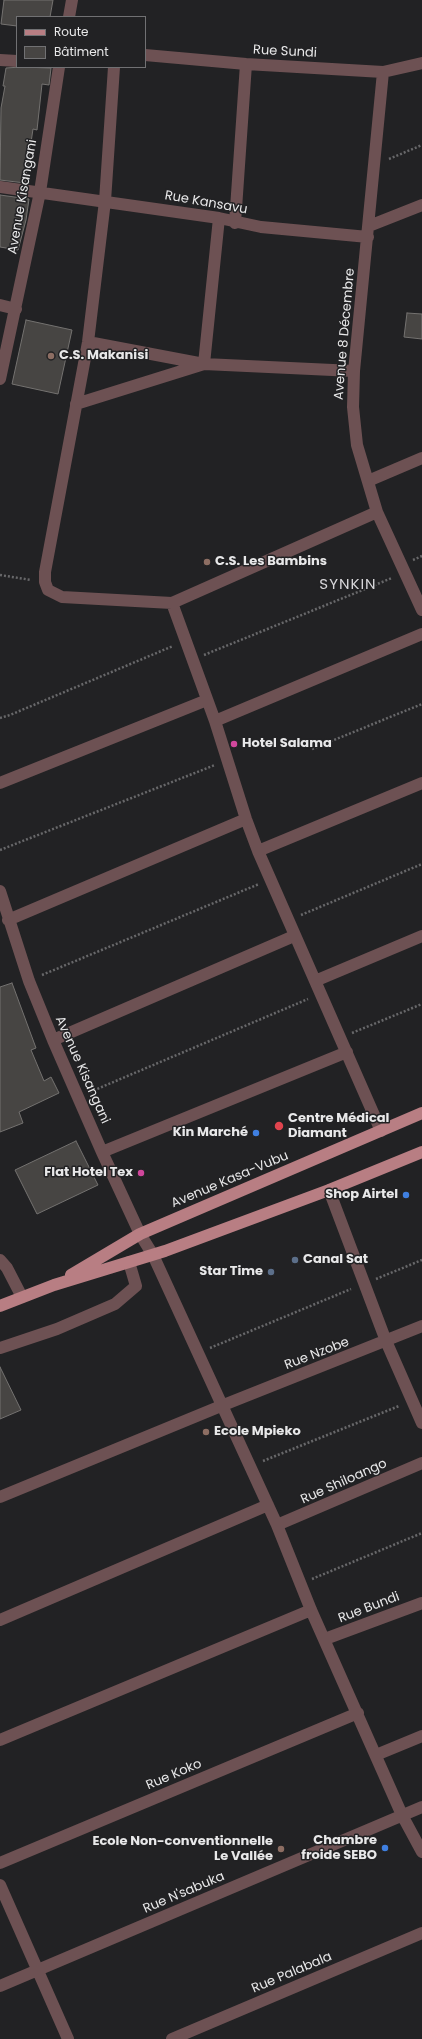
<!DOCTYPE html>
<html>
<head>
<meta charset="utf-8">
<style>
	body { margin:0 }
	#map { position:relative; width:422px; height:2039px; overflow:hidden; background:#222224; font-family:Poppins,sans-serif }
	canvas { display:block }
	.legend { position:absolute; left:16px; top:16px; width:130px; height:52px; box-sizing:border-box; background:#222224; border:1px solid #717173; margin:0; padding:5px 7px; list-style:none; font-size:12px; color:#e8e8e9 }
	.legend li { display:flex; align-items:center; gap:8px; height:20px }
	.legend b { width:20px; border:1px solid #717173 }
</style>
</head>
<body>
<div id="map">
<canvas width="422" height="2039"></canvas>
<ul class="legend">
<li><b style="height:5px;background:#b87e83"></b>Route</li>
<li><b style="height:11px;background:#474543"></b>Bâtiment</li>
</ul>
</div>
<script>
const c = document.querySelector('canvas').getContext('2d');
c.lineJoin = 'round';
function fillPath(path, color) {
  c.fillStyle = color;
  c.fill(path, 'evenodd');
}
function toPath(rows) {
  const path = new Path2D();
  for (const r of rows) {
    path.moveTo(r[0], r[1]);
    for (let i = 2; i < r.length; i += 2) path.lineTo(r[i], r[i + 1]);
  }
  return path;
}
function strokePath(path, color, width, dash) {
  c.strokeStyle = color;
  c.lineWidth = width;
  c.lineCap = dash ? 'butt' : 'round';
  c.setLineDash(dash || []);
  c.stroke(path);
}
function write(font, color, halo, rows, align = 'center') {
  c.font = font + ' Poppins,sans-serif';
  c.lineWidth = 3;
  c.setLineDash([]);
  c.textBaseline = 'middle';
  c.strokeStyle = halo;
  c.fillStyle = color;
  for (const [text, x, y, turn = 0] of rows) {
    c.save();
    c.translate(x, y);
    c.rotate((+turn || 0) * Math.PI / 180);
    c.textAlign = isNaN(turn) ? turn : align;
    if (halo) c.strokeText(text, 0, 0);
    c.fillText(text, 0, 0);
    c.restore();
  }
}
const building = toPath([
	[4,0,53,0,50,17,17,17,17,26,1,24,4,0],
	[21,67,51,68,49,85,42,84,37,130,33,129,25,183,0,180,1,108,5,86,3,86,6,68,21,67],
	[0,195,29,199,26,220,18,250,0,247,0,195],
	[407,313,422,314,422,339,404,337,407,313],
	[26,320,72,330,58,394,12,384,26,320],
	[12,983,36,1048,31,1050,44,1081,51,1077,59,1093,19,1112,23,1123,0,1132,0,987,12,983],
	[76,1141,98,1185,37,1214,15,1170,76,1141],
	[0,1367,21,1410,0,1419,0,1367]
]);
const path = toPath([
	[389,159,422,145],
	[413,560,422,556],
	[0,575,31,580],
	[204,655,392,578],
	[0,718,10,715,173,646],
	[312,749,422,704],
	[0,850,215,765],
	[301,915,422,864],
	[42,975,259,884],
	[352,1033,422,1004],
	[90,1092,308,999],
	[376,1279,422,1260],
	[210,1348,351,1289],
	[263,1461,399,1406],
	[312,1579,422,1533]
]);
const minor = toPath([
	[69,17,72,0],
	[145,55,246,64,383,72,422,63],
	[0,60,17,61],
	[114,67,105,201,88,342,45,572,45,582,48,590,62,597,172,603,377,512],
	[383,72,354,371,353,407,357,445,377,512,422,610],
	[0,187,219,218,261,227,368,237],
	[235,223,246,64],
	[369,226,422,205],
	[0,305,16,309],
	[88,342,204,364,354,371],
	[0,379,40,192,59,67],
	[76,404,204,364,219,218],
	[368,481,422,458],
	[172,603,215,721,246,819,258,851,381,1131],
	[215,721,422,634],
	[0,783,207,700],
	[258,851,422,783],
	[0,891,29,981,53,1040,102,1152,140,1234,153,1255,277,1525,311,1610,402,1815,422,1852],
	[8,920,246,819],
	[315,981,422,936],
	[53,1040,294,936],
	[102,1152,347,1052],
	[329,1190,386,1341,422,1423],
	[0,1260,7,1268,22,1297],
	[0,1348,57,1329,115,1304,136,1286,129,1262],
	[0,1497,221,1406,422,1326],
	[277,1525,422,1463],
	[0,1620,268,1505],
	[325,1639,422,1603],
	[0,1740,311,1610],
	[376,1755,422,1736],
	[0,1863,358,1713],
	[0,1885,68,2039],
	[0,1986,422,1807],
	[172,2039,422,1933]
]);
const major = toPath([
	[71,1275,140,1234,422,1113],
	[0,1306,54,1285,165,1251,329,1190,422,1152]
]);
const markers = [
	[51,356,4,"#8d6e63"],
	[207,562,4,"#8d6e63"],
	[234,744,4,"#d1479c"],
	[279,1126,5,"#e0444e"],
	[256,1133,4,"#3f7fe0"],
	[141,1173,4,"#d1479c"],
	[406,1195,4,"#3f7fe0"],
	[295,1260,4,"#5c6f8a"],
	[271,1272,4,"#5c6f8a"],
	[206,1432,4,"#8d6e63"],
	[385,1848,4,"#3f7fe0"],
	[281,1849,4,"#8d6e63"]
];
const streetNames = [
	["Rue Sundi",285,52,3],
	["Avenue Kisangani",23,197,-80],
	["Rue Kansavu",206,203,10],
	["Avenue 8 Décembre",345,334,-85],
	["Avenue Kisangani",82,1070,66],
	["Avenue Kasa-Vubu",230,1180,-23],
	["Rue Nzobe",317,1354,-21],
	["Rue Shiloango",344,1482,-24],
	["Rue Bundi",369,1608,-21],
	["Rue Koko",174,1775,-23],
	["Rue N'sabuka",184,1893,-23],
	["Rue Palabala",292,1973,-23]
];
const poiNames = [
	["C.S. Makanisi",59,356],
	["C.S. Les Bambins",215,562],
	["Hotel Salama",242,744],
	["Centre Médical",288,1119],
	["Diamant",288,1134],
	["Kin Marché",248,1133,"right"],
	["Flat Hotel Tex",133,1173,"right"],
	["Shop Airtel",398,1195,"right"],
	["Canal Sat",303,1260],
	["Star Time",263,1272,"right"],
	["Ecole Mpieko",214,1432],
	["Chambre",377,1841,"right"],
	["froide SEBO",377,1856,"right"],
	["Ecole Non-conventionnelle",273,1842,"right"],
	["Le Vallée",273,1857,"right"]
];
const quarterNames = [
	["SYNKIN",348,585]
];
fillPath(building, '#474543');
strokePath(building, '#747270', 1);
strokePath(path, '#68686a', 2.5, [2, 2]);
strokePath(minor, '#6d5153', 12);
strokePath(major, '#b87e83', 12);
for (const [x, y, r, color] of markers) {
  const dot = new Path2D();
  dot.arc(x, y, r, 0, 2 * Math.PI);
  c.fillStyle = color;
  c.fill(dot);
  strokePath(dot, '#222224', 1.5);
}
write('13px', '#e8e8e9', '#222224', streetNames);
write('bold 13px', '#e8e8e9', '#222224', poiNames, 'left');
c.letterSpacing = '1px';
write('15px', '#d7d6d9', '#222224', quarterNames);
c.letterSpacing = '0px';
</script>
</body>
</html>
